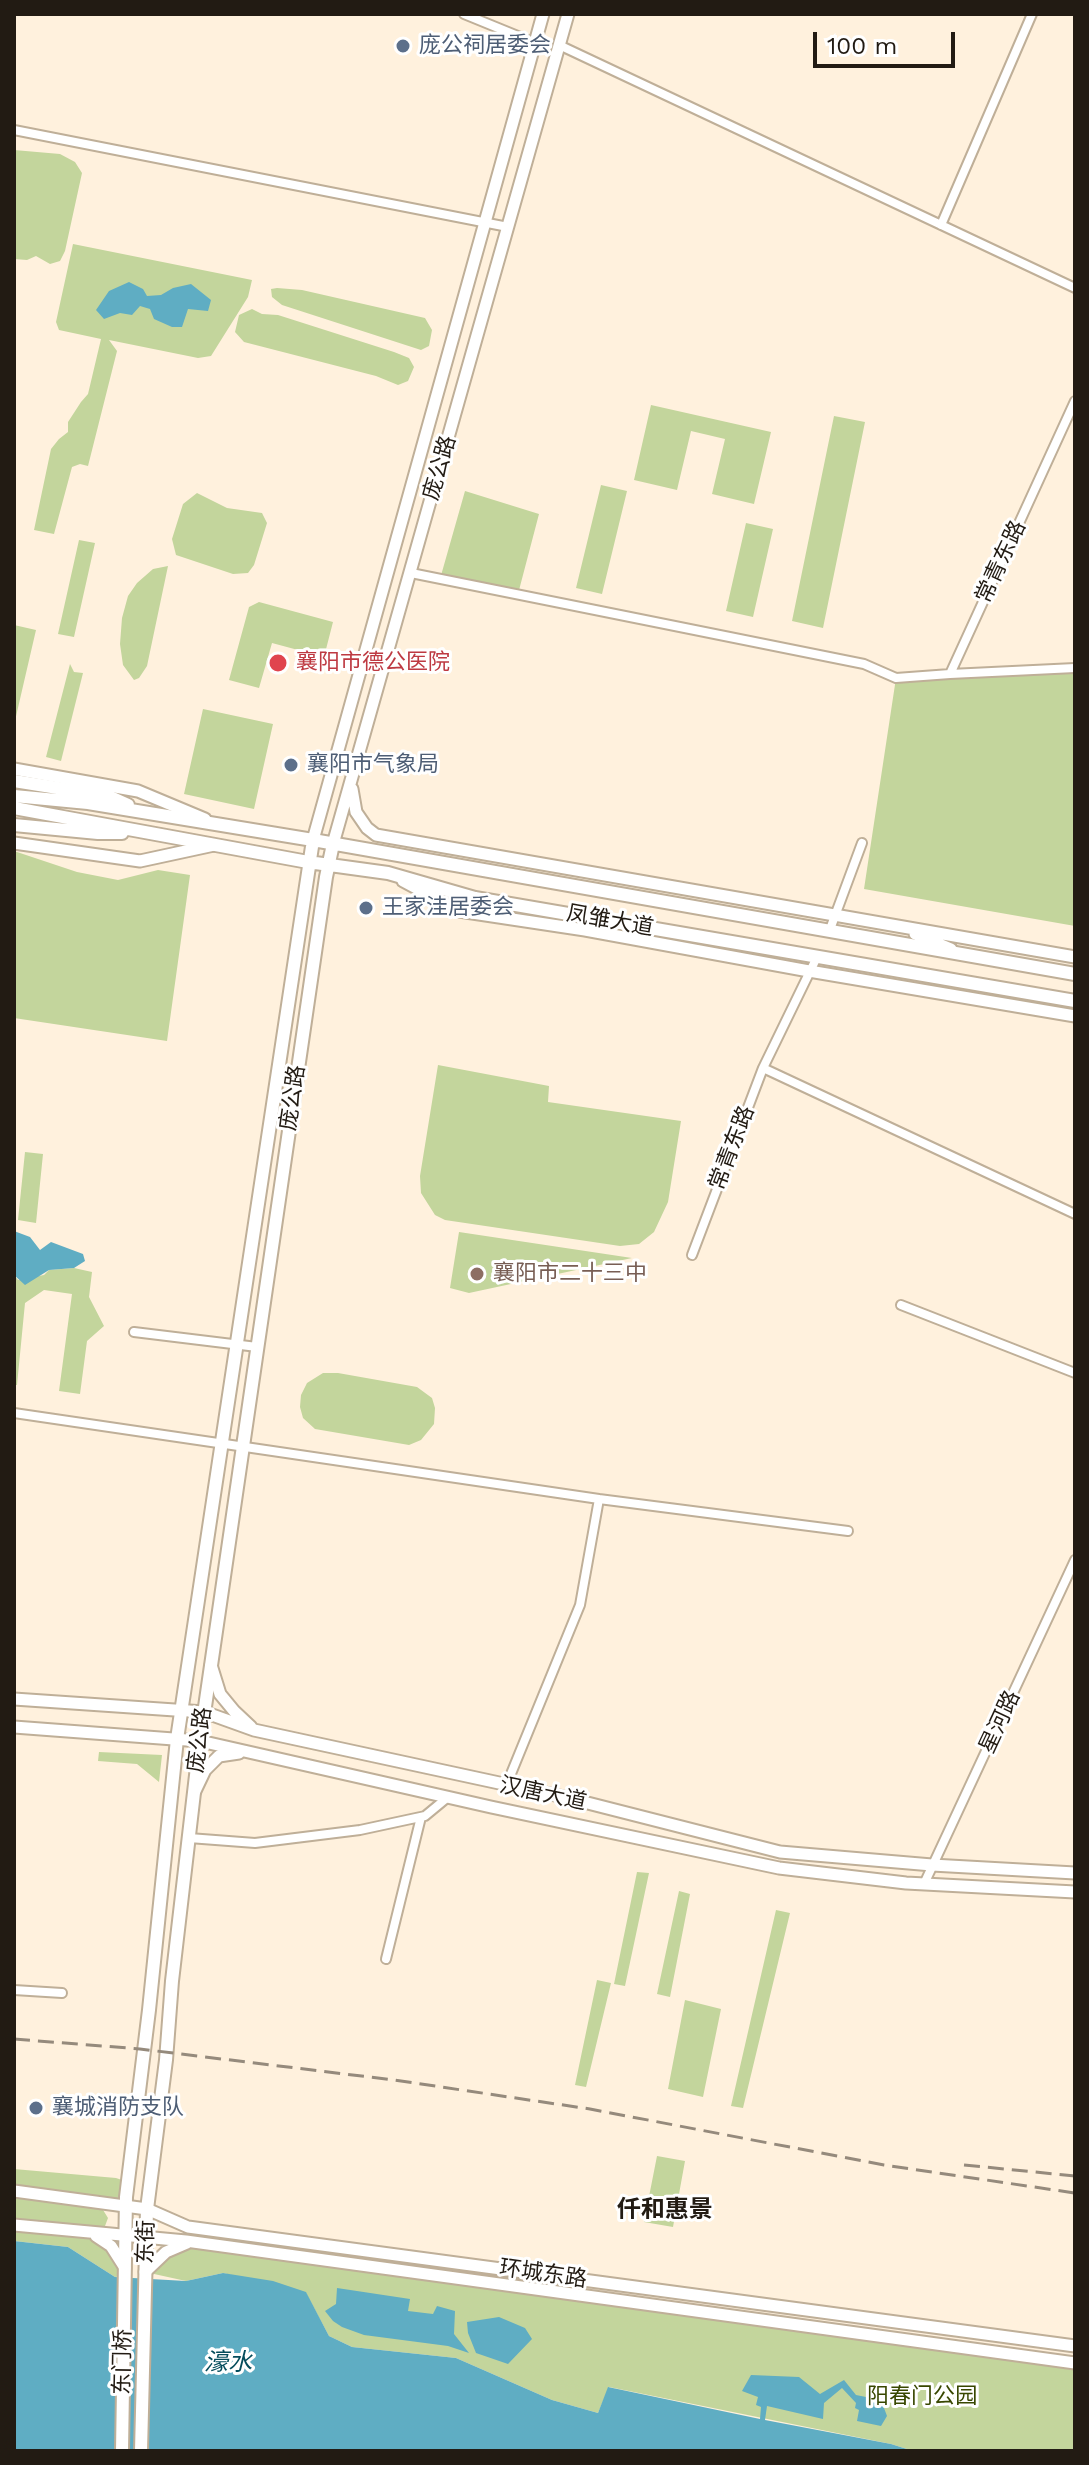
<!DOCTYPE html>
<html>
<head>
<meta charset="utf-8">
<style>
	body { margin:0 }
	#map { position:relative; width:1089px; height:2465px; overflow:hidden; background:#fff1dd; font-family:"Work Sans",sans-serif }
	canvas { display:block }
	.frame { position:absolute; inset:0; border:16px solid #221b13; pointer-events:none }
	.scale { position:absolute; left:813px; top:32px; width:142px; height:36px; box-sizing:border-box; border:4px solid #221b13; border-top:0; padding-left:10px; font-size:24px; line-height:28px; white-space:nowrap; color:#221b13; -webkit-text-stroke:6px #fff; paint-order:stroke }
</style>
</head>
<body>
<div id="map">
<canvas width="1089" height="2465"></canvas>
<div class="frame"></div>
<div class="scale">100 m</div>
</div>
<script>
const c = document.querySelector('canvas').getContext('2d');
c.lineJoin = 'round';
function fillPath(path, color) {
  c.fillStyle = color;
  c.fill(path, 'evenodd');
}
function toPath(rows) {
  const path = new Path2D();
  for (const r of rows) {
    path.moveTo(r[0], r[1]);
    for (let i = 2; i < r.length; i += 2) path.lineTo(r[i], r[i + 1]);
  }
  return path;
}
function strokePath(path, color, width, dash) {
  c.strokeStyle = color;
  c.lineWidth = width;
  c.lineCap = dash ? 'butt' : 'round';
  c.setLineDash(dash || []);
  c.stroke(path);
}
function write(font, color, halo, rows, align = 'center') {
  c.font = font + ' "Work Sans","Noto Sans SC",sans-serif';
  c.lineWidth = 6;
  c.setLineDash([]);
  c.textBaseline = 'middle';
  c.strokeStyle = halo;
  c.fillStyle = color;
  for (const [text, x, y, turn = 0] of rows) {
    c.save();
    c.translate(x, y);
    c.rotate((+turn || 0) * Math.PI / 180);
    c.textAlign = isNaN(turn) ? turn : align;
    if (halo) c.strokeText(text, 0, 0);
    c.fillText(text, 0, 0);
    c.restore();
  }
}
const green = toPath([
	[14,150,60,154,75,162,82,173,65,251,60,261,50,264,36,256,27,260,14,259],
	[73,244,252,280,248,297,211,356,198,358,109,340,117,351,88,466,80,464,72,467,54,534,34,530,51,449,59,439,68,432,68,422,81,402,88,394,101,339,59,330,56,322],
	[277,288,302,290,425,318,432,330,429,346,421,350,282,305,272,297,271,289],
	[252,309,262,314,278,315,394,352,409,358,414,367,408,381,398,385,376,376,244,342,235,332,239,315],
	[651,405,771,432,754,504,712,494,725,439,691,431,677,490,634,480],
	[834,416,865,422,823,628,792,621],
	[601,485,627,491,602,594,576,588],
	[465,491,539,514,518,594,440,579],
	[197,493,227,508,262,513,267,523,254,565,248,573,233,574,176,555,172,539,183,504],
	[746,523,773,529,753,617,726,611],
	[79,540,95,543,74,637,58,634],
	[168,566,147,666,139,678,134,680,123,665,120,644,122,618,128,596,137,583,153,569],
	[259,602,333,622,324,657,272,643,259,688,229,680,249,607],
	[14,625,36,630,14,725],
	[70,664,74,672,83,673,61,761,46,757],
	[1075,668,1075,926,864,889,896,678],
	[203,709,273,724,254,809,184,794],
	[14,851,77,872,118,880,158,870,190,875,167,1041,14,1018],
	[438,1065,549,1086,548,1102,681,1121,668,1202,654,1232,639,1244,620,1246,445,1220,435,1215,421,1193,420,1176],
	[25,1152,43,1154,36,1223,18,1220],
	[459,1232,632,1258,469,1293,450,1288],
	[74,1268,92,1272,89,1297,104,1326,87,1341,80,1394,59,1391,72,1294,44,1290,25,1303,17,1385,14,1385,14,1275,18,1280,44,1275,49,1270],
	[323,1373,338,1373,417,1387,432,1398,435,1408,434,1424,421,1440,409,1445,315,1429,303,1418,300,1407,301,1395,307,1383],
	[99,1752,162,1755,159,1782,137,1764,98,1761],
	[637,1872,649,1873,625,1986,614,1984],
	[679,1891,690,1894,670,1997,657,1994],
	[776,1910,790,1913,743,2108,731,2106],
	[597,1980,611,1983,586,2087,575,2085],
	[685,2000,721,2009,703,2097,668,2089],
	[657,2156,685,2161,673,2227,644,2222],
	[14,2169,116,2178,128,2182,126,2207,100,2205,108,2218,105,2226,92,2234,111,2246,125,2276,115,2277,68,2247,14,2241],
	[191,2242,1075,2363,1075,2451,913,2451,891,2444,609,2387,598,2413,552,2400,456,2358,352,2347,329,2336,306,2293,223,2273,186,2281,145,2272]
]);
const water = toPath([
	[129,282,143,289,147,296,161,295,173,288,191,284,211,300,208,311,188,309,182,327,172,327,154,319,150,309,140,306,132,315,120,313,104,319,96,310,109,291],
	[14,1231,30,1237,40,1250,51,1242,83,1254,85,1261,74,1268,49,1270,25,1285,14,1275],
	[14,2241,68,2247,115,2277,186,2281,223,2273,273,2281,306,2292,329,2336,352,2347,456,2358,552,2400,598,2413,608,2387,760,2419,761,2407,756,2405,758,2397,742,2391,751,2375,799,2377,820,2394,844,2380,856,2395,881,2400,887,2416,881,2426,857,2421,859,2410,855,2408,856,2403,842,2388,824,2403,823,2419,767,2406,765,2420,891,2444,913,2451,14,2451],
	[337,2288,410,2299,408,2311,433,2314,437,2306,455,2311,454,2334,469,2353,448,2346,364,2335,342,2327,333,2321,325,2311,336,2304],
	[499,2317,525,2328,532,2339,508,2364,476,2353,468,2333,467,2322]
]);
const street = toPath([
	[464,14,535,43],
	[559,45,1075,288],
	[14,130,508,227],
	[941,225,1032,14],
	[411,573,864,664,896,678,950,674,1075,401],
	[950,674,1075,668],
	[829,932,862,843],
	[763,1068,1075,1214],
	[692,1255,763,1068,817,957],
	[901,1305,1075,1373],
	[134,1332,257,1347],
	[14,1413,599,1499,580,1605,506,1786],
	[599,1499,848,1531],
	[189,1838,255,1843,360,1830,425,1816,448,1797],
	[924,1884,1075,1560],
	[386,1959,421,1817],
	[14,1990,62,1993]
]);
const secondary = toPath([
	[14,769,138,791,205,819],
	[352,789,356,812,367,828,376,835,1075,957],
	[313,840,543,14],
	[14,843,140,861,214,845],
	[333,844,568,14],
	[403,881,459,911,585,930,809,971,1075,1016],
	[915,934,951,949],
	[211,1665,220,1694,234,1711,251,1727],
	[14,1699,204,1712,254,1730,564,1797,780,1852,932,1865,1075,1873],
	[14,1727,200,1741,491,1807,779,1868,906,1883,1075,1892],
	[195,1791,205,1770,219,1756,239,1753],
	[14,2191,147,2209,188,2227,1075,2346],
	[14,2225,186,2241,1075,2363],
	[96,2236,111,2246,125,2268],
	[145,2272,166,2252,187,2243]
]);
const primary = toPath([
	[14,781,108,796,128,805],
	[14,796,88,803,313,840,1075,974],
	[14,808,308,862,388,873,475,898,1075,1001],
	[14,825,98,833,122,833],
	[122,2451,126,2197,149,2010,177,1739,313,840],
	[141,2451,147,2209,166,2060,172,1981,200,1741,326,877,333,844]
]);
const rail = toPath([
	[14,2039,140,2049,394,2080,590,2109,884,2165,1075,2193],
	[964,2165,1075,2176]
]);
const markers = [
	[403,46,8,"#5c6f8a"],
	[278,663,10,"#e0444e"],
	[291,765,8,"#5c6f8a"],
	[366,908,8,"#5c6f8a"],
	[477,1274,8,"#8d6e63"],
	[36,2108,8,"#5c6f8a"]
];
const serviceNames = [
	["庞公祠居委会",419,46],
	["襄阳市气象局",307,765],
	["王家洼居委会",382,908],
	["襄城消防支队",52,2108]
];
const streetNames = [
	["庞公路",440,468,-74],
	["常青东路",1001,562,-65],
	["凤雏大道",610,921,10],
	["庞公路",293,1098,-82],
	["常青东路",732,1148,-69],
	["星河路",1000,1722,-65],
	["庞公路",200,1740,-83],
	["汉唐大道",543,1794,12],
	["东街",146,2242,-88],
	["环城东路",543,2274,8],
	["东门桥",123,2362,-89]
];
const healthNames = [
	["襄阳市德公医院",296,663]
];
const educationNames = [
	["襄阳市二十三中",493,1274]
];
const parkNames = [
	["阳春门公园",922,2397]
];
const neighbourhoodNames = [
	["仟和惠景",665,2210]
];
const waterNames = [
	["濠水",228,2363]
];
fillPath(green, '#c3d59c');
fillPath(water, '#5fadc3');
strokePath(street, '#bfaf98', 12);
strokePath(secondary, '#bfaf98', 15);
strokePath(primary, '#bfaf98', 16);
strokePath(street, '#fff', 8);
strokePath(secondary, '#fff', 11);
strokePath(primary, '#fff', 12);
strokePath(rail, '#958a7c', 3, [16, 8]);
for (const [x, y, r, color] of markers) {
  const dot = new Path2D();
  dot.arc(x, y, r, 0, 2 * Math.PI);
  c.fillStyle = color;
  c.fill(dot);
  strokePath(dot, '#fff', 3);
}
write('22px', '#4e5e75', '#fff', serviceNames, 'left');
write('22px', '#221b13', '#fff', streetNames);
write('22px', '#be3a42', '#fff', healthNames, 'left');
write('22px', '#785e54', '#fff', educationNames, 'left');
write('22px', '#384700', '#fff', parkNames);
write('bold 24px', '#221b13', '#fff', neighbourhoodNames);
write('italic 24px', '#044c5c', '#fff', waterNames);
</script>
</body>
</html>
